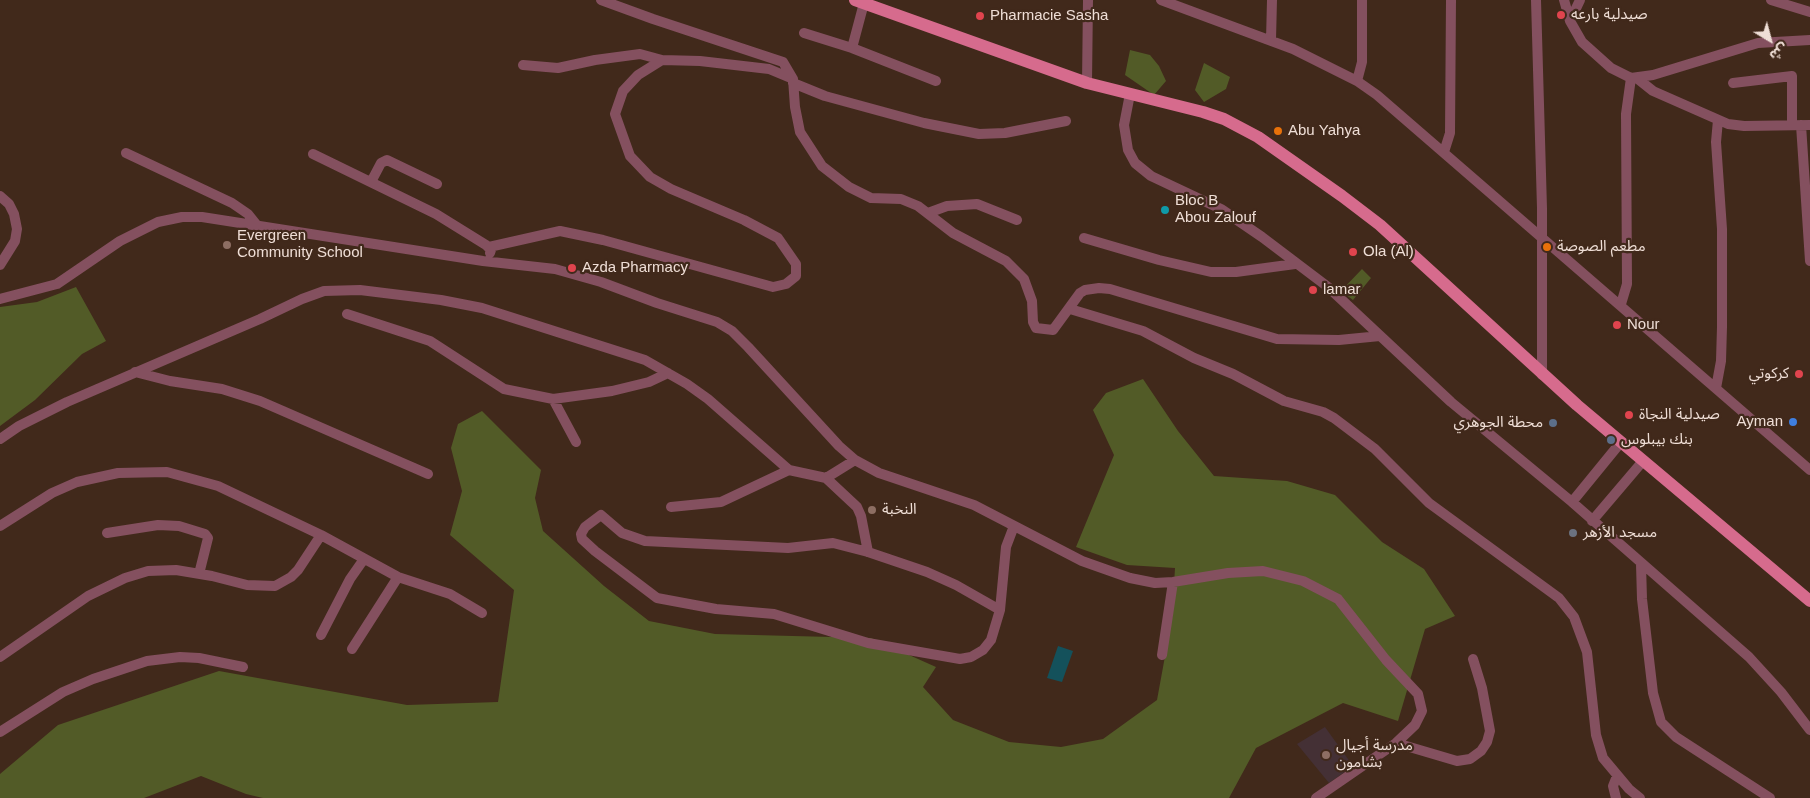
<!DOCTYPE html>
<html>
<head>
<meta charset="utf-8">
<style>
	body { margin:0 }
	#map { position:relative; width:1810px; height:798px; overflow:hidden; background:#41291b; font-family:Helvetica,"Noto Sans Arabic",sans-serif }
	canvas { display:block }
	.north { position:absolute; left:1745px; top:15px; width:50px; height:50px; -webkit-text-stroke:4px #41291b; paint-order:stroke; rotate:143deg; font-size:14px; font-weight:700; line-height:20px; text-align:center; color:#efded6 }
	.north::after { content:''; display:block; margin:auto; width:18px; height:22px; background:#efded6; clip-path:polygon(50% 0,100% 100%,50% 72%,0 100%) }
</style>
</head>
<body>
<div id="map">
<canvas width="1810" height="798"></canvas>
<div class="north">ش</div>
</div>
<script>
const c = document.querySelector('canvas').getContext('2d');
c.lineJoin = 'round';
function fillPath(path, color) {
  c.fillStyle = color;
  c.fill(path, 'evenodd');
}
function toPath(rows) {
  const path = new Path2D();
  for (const r of rows) {
    path.moveTo(r[0], r[1]);
    for (let i = 2; i < r.length; i += 2) path.lineTo(r[i], r[i + 1]);
  }
  return path;
}
function strokePath(path, color, width, dash) {
  c.strokeStyle = color;
  c.lineWidth = width;
  c.lineCap = dash ? 'butt' : 'round';
  c.setLineDash(dash || []);
  c.stroke(path);
}
function write(font, color, halo, rows, align = 'center') {
  c.font = font + ' Helvetica,"Noto Sans Arabic",sans-serif';
  c.lineWidth = 4.5;
  c.setLineDash([]);
  c.textBaseline = 'middle';
  c.strokeStyle = halo;
  c.fillStyle = color;
  for (const [text, x, y, turn = 0] of rows) {
    c.save();
    c.translate(x, y);
    c.rotate((+turn || 0) * Math.PI / 180);
    c.textAlign = isNaN(turn) ? turn : align;
    if (halo) c.strokeText(text, 0, 0);
    c.fillText(text, 0, 0);
    c.restore();
  }
}
const education = toPath([
	[1325,727,1353,766,1329,783,1297,744]
]);
const green = toPath([
	[1130,50,1150,55,1159,66,1166,81,1154,95,1125,75],
	[1204,63,1230,77,1226,89,1204,102,1195,90],
	[1362,269,1371,278,1353,300,1341,291],
	[76,287,106,341,82,354,35,400,0,426,0,307,37,302],
	[1143,379,1178,431,1214,476,1287,481,1335,495,1382,542,1424,569,1455,616,1425,629,1398,721,1343,703,1256,748,1229,798,263,798,246,794,201,776,144,798,0,798,0,774,58,725,219,671,407,705,498,702,514,590,450,535,462,491,451,448,458,424,482,411,541,470,535,498,543,531,604,586,649,621,715,634,871,638,936,667,923,687,953,720,1009,742,1061,747,1103,739,1157,700,1172,618,1175,568,1127,565,1076,547,1114,455,1093,410,1106,393]
]);
const water = toPath([
	[1058,646,1073,651,1062,682,1047,678]
]);
const minor = toPath([
	[601,0,653,19,783,62,793,79,795,107,800,132,822,166,849,187,871,198,901,199,918,206,953,233,1006,261,1024,279,1032,301,1033,322,1036,328,1053,330,1080,293,1085,290,1099,288,1110,289,1277,339,1339,340,1380,336],
	[1161,0,1293,49,1357,81,1377,95,1810,470],
	[1536,0,1542,208,1542,375],
	[1564,0,1570,21,1582,42,1611,68,1631,78,1653,75,1758,43,1810,40],
	[1771,0,1810,12],
	[1570,21,1580,0],
	[804,33,852,48,864,3],
	[1271,40,1272,0],
	[852,48,936,81],
	[523,65,558,68,595,60,640,54,662,60,700,61,769,69,793,79],
	[1638,79,1653,91,1728,124,1744,126,1810,125],
	[1357,81,1362,62,1362,0],
	[793,83,825,96,924,123,979,134,1005,133,1066,121],
	[1087,83,1088,0],
	[1733,83,1792,76,1792,125],
	[1130,94,1124,125,1128,150,1135,163,1151,176,1221,209,1262,237,1328,287,1451,402,1572,502,1749,657,1781,692,1810,730],
	[1801,125,1810,261],
	[1444,152,1450,133,1451,0],
	[126,153,232,203,248,214,256,224],
	[313,154,436,214,486,245,491,250,490,253],
	[371,182,381,163,387,160,437,184],
	[0,196,9,204,14,214,17,229,15,241,0,265],
	[928,213,947,206,977,204,1017,220],
	[1084,238,1159,260,1211,272,1236,272,1295,264],
	[489,247,560,231,603,240,773,287,786,284,796,276,796,264,778,238,744,220,671,189,650,177,630,156,615,114,623,91,638,75,662,60],
	[0,299,57,284,120,241,158,222,182,217,202,217,483,261,555,269,601,282,657,303,717,322,732,331,748,347,839,446,855,460,879,473,974,505,1082,561,1130,578,1155,583,1173,582,1228,573,1263,571,1303,581,1338,599,1386,660,1418,694,1422,711,1415,725,1396,743,1316,798],
	[1621,304,1627,284,1626,114,1631,78],
	[1070,309,1143,331,1194,358,1233,374,1284,401,1323,412,1334,418,1375,449,1429,503,1559,598,1574,617,1587,652,1596,735,1603,758,1629,789,1640,798],
	[347,314,430,341,504,389,553,399,612,391,649,382,668,373],
	[135,372,170,381,222,389,260,401,428,474],
	[1716,388,1721,361,1722,327,1722,229,1716,142,1718,120],
	[553,399,576,442],
	[0,439,19,426,67,402,260,319,302,299,324,291,360,290,441,300,482,308,645,360,687,384,708,399,789,470,826,478,855,460],
	[826,478,857,507,861,516,868,552],
	[1572,502,1621,442],
	[671,507,721,502,789,470],
	[1592,521,1643,461],
	[0,526,52,493,77,482,118,473,167,472,218,486,321,535,398,577,450,594,482,613],
	[107,533,158,525,179,526,205,534,208,538,199,574],
	[1641,564,1642,599,1653,693,1661,722,1676,737,1770,798],
	[1000,610,956,585,927,572,868,552,833,543,788,548,645,541,622,533,601,515,585,527,581,534,582,539,595,551,657,598,716,609,774,614,868,643,960,659,971,657,983,650,991,640,1000,610,1006,547,1014,526],
	[321,635,350,579,364,559],
	[352,649,398,577],
	[1162,655,1173,582],
	[0,657,88,596,125,578,148,571,176,570,212,576,247,585,275,586,291,577,298,570,321,535],
	[0,732,63,692,93,679,147,661,180,657,199,658,243,667],
	[1396,743,1457,761,1470,759,1481,751,1487,742,1490,731,1482,688,1473,659],
	[1616,798,1613,786,1617,776]
]);
const major = toPath([
	[855,0,1087,83,1203,112,1224,119,1258,137,1342,196,1380,225,1577,405,1810,601]
]);
const markers = [
	[1561,15,5,"#e0444e"],
	[980,16,5,"#e0444e"],
	[1278,131,5,"#e8710a"],
	[1165,210,5,"#0f9aa8"],
	[227,245,5,"#8d6e63"],
	[1547,247,5,"#e8710a"],
	[1353,252,5,"#e0444e"],
	[572,268,5,"#e0444e"],
	[1313,290,5,"#e0444e"],
	[1617,325,5,"#e0444e"],
	[1799,374,5,"#e0444e"],
	[1629,415,5,"#e0444e"],
	[1793,422,5,"#3f7fe0"],
	[1553,423,5,"#5c6f8a"],
	[1611,440,5,"#5c6f8a"],
	[872,510,5,"#8d6e63"],
	[1573,533,5,"#6b7280"],
	[1326,755,5,"#8d6e63"]
];
const poiNames = [
	["صيدلية بارعه",1571,15],
	["Pharmacie Sasha",990,16],
	["Abu Yahya",1288,131],
	["Bloc B",1175,201],
	["Abou Zalouf",1175,218],
	["Evergreen",237,236],
	["Community School",237,253],
	["مطعم الصوصة",1557,247],
	["Ola (Al)",1363,252],
	["Azda Pharmacy",582,268],
	["lamar",1323,290],
	["Nour",1627,325],
	["كركوتي",1789,374,"right"],
	["صيدلية النجاة",1639,415],
	["Ayman",1783,422,"right"],
	["محطة الجوهري",1543,423,"right"],
	["بنك بيبلوس",1621,440],
	["النخبة",882,510],
	["مسجد الأزهر",1583,533],
	["مدرسة أجيال",1336,746],
	["بشامون",1336,763]
];
fillPath(education, '#443035');
fillPath(green, '#525b27');
fillPath(water, '#14515b');
strokePath(minor, '#84505f', 10);
strokePath(major, '#d66b8d', 12);
for (const [x, y, r, color] of markers) {
  const dot = new Path2D();
  dot.arc(x, y, r, 0, 2 * Math.PI);
  c.fillStyle = color;
  c.fill(dot);
  strokePath(dot, '#41291b', 2);
}
write('15px', '#efded6', '#41291b', poiNames, 'left');
</script>
</body>
</html>
